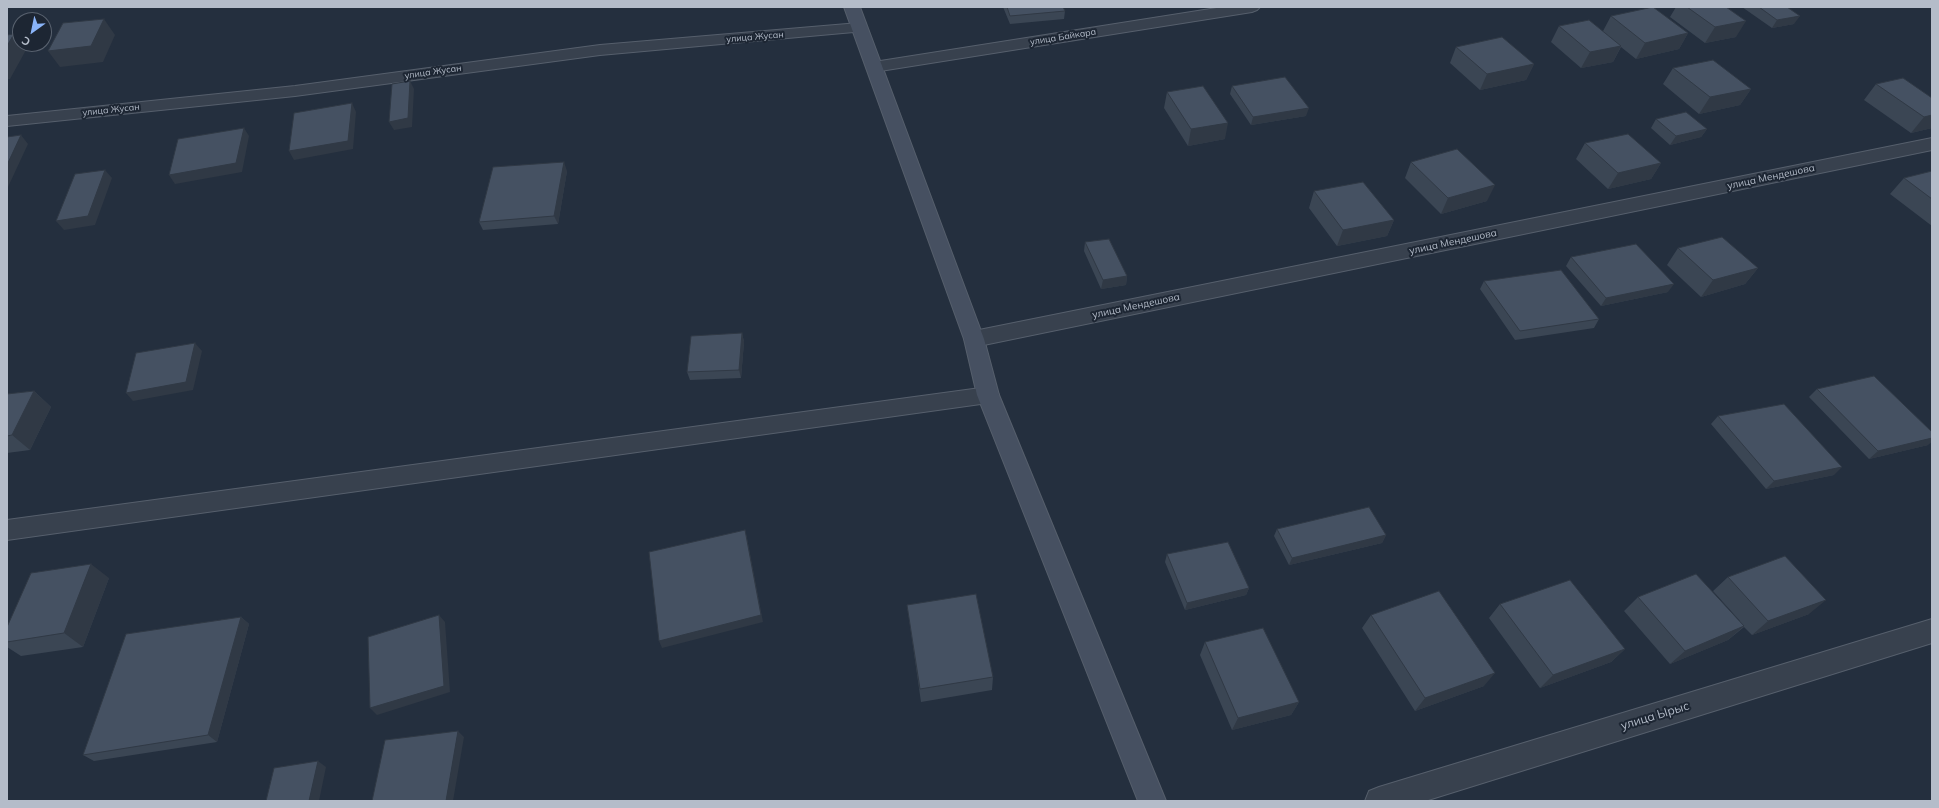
<!DOCTYPE html>
<html>
<head>
<meta charset="utf-8">
<style>
	body { margin:0 }
	#map { position:relative; width:1939px; height:808px; overflow:hidden; background:#242f3e; font-family:Mulish,sans-serif }
	canvas { display:block }
	.frame { position:absolute; inset:0; border:8px solid #b4bcc9; pointer-events:none }
	.north { position:absolute; left:12px; top:12px; width:40px; height:40px; box-sizing:border-box; background:#1d2633; border:1px solid #59626f; border-radius:50%; rotate:213deg; font-size:11px; font-weight:700; line-height:16px; text-align:center; color:#b4bcc9 }
	.north::after { content:''; display:block; margin:auto; width:14px; height:18px; background:#8ab4f8; clip-path:polygon(50% 0,100% 100%,50% 72%,0 100%) }
</style>
</head>
<body>
<div id="map">
<canvas width="1939" height="808"></canvas>
<div class="frame"></div>
<div class="north">С</div>
</div>
<script>
const c = document.querySelector('canvas').getContext('2d');
c.lineJoin = 'round';
function toPath(rows) {
  const path = new Path2D();
  for (const r of rows) {
    path.moveTo(r[0], r[1]);
    for (let i = 2; i < r.length; i += 2) path.lineTo(r[i], r[i + 1]);
  }
  return path;
}
function strokePath(path, color, width, dash) {
  c.strokeStyle = color;
  c.lineWidth = width;
  c.lineCap = dash ? 'butt' : 'round';
  c.setLineDash(dash || []);
  c.stroke(path);
}
function fillPath(path, color) {
  c.fillStyle = color;
  c.fill(path, 'evenodd');
}
function write(font, color, halo, rows, align = 'center') {
  c.font = font + ' Mulish,sans-serif';
  c.lineWidth = 4;
  c.setLineDash([]);
  c.textBaseline = 'middle';
  c.strokeStyle = halo;
  c.fillStyle = color;
  for (const [text, x, y, turn = 0] of rows) {
    c.save();
    c.translate(x, y);
    c.rotate((+turn || 0) * Math.PI / 180);
    c.textAlign = isNaN(turn) ? turn : align;
    if (halo) c.strokeText(text, 0, 0);
    c.fillText(text, 0, 0);
    c.restore();
  }
}
const minor = toPath([
	[1223,7,1260,7,1257,10,1252,12,874,72,868,70,866,67,868,64,874,62,1223,7],
	[859,23,865,25,867,28,865,31,600,55,295,96,7,126,7,116,295,86,600,45,859,23],
	[1932,138,1932,150,974,347,967,344,964,339,967,334,974,331,1932,138],
	[988,387,996,389,999,395,996,401,988,403,7,540,7,520,988,387],
	[1932,619,1932,643,1425,801,1365,801,1369,791,1379,787,1932,619]
]);
const secondary = toPath([
	[844,7,860,7,984,339,999,395,1166,801,1138,801,977,395,964,339,844,7]
]);
const wall = toPath([
	[1003,7,1063,7,1065,11,1064,19,1010,24],
	[1676,7,1726,7,1736,37,1705,43,1670,17],
	[1742,7,1787,7,1794,24,1772,28],
	[1611,16,1688,33,1679,49,1636,59,1621,47,1613,62,1581,68,1551,42,1559,26,1603,31],
	[1456,47,1534,64,1526,80,1480,90,1450,63],
	[1673,68,1751,89,1740,105,1699,114,1663,84],
	[1876,84,1932,98,1932,128,1911,133,1864,100],
	[1232,86,1306,116,1251,125,1230,94],
	[1167,92,1225,139,1188,146,1164,108],
	[1656,119,1707,129,1701,137,1670,145,1651,128],
	[1585,143,1661,163,1651,179,1608,189,1576,159],
	[1411,162,1487,201,1441,214,1405,178],
	[567,171,558,224,483,230,479,222],
	[1932,171,1932,226,1890,194,1904,178],
	[1314,191,1394,220,1387,236,1337,246,1309,208],
	[1085,242,1127,276,1126,285,1101,289,1084,251],
	[1678,248,1758,268,1745,284,1701,297,1667,265],
	[1571,257,1668,292,1601,306,1566,266],
	[1484,281,1599,319,1594,328,1515,340,1480,289],
	[742,333,744,342,741,378,690,380,687,372],
	[1817,389,1928,445,1869,459,1809,397],
	[34,391,51,407,30,450,7,453,7,394],
	[1718,416,1834,475,1766,489,1711,424],
	[1277,529,1386,535,1382,543,1289,565,1274,536],
	[1167,554,1249,588,1246,595,1185,610,1165,562],
	[1728,577,1809,614,1752,635,1744,627,1728,640,1670,664,1624,611,1638,597,1740,621,1713,591],
	[109,578,83,647,21,656,7,647,7,627],
	[1500,604,1625,649,1611,662,1540,688,1489,618],
	[907,605,993,677,992,690,921,702,909,618],
	[1371,615,1484,686,1415,711,1362,628],
	[241,617,249,624,217,742,94,761,83,755],
	[1205,642,1299,702,1291,715,1232,730,1200,655]
]);
const shadedWall = toPath([
	[1800,16,1794,24,1772,28,1777,20],
	[104,19,115,35,103,62,60,67,48,51],
	[1746,21,1736,37,1705,43,1715,27],
	[1688,33,1679,49,1636,59,1645,43],
	[14,34,20,43,20,44,21,44,26,50,10,79,7,79,7,46],
	[1621,46,1613,62,1581,68,1590,52],
	[1534,64,1526,80,1480,90,1487,74],
	[410,81,414,89,412,127,394,130,389,122],
	[1751,89,1740,105,1699,114,1710,97],
	[352,103,356,112,353,149,294,160,289,151],
	[1309,108,1306,116,1251,125,1253,117],
	[1932,115,1932,128,1911,133,1924,117],
	[1228,123,1225,139,1188,146,1191,129],
	[244,128,249,136,242,172,175,184,169,175],
	[1707,129,1701,137,1670,145,1676,136],
	[21,135,28,144,8,187,7,188,7,165],
	[564,162,567,171,558,224,554,216],
	[1661,163,1651,179,1608,189,1618,173],
	[105,170,112,178,95,225,64,230,56,221],
	[1495,185,1487,201,1441,214,1448,198],
	[1394,220,1387,236,1337,246,1343,230],
	[1758,268,1745,284,1701,297,1713,280],
	[1127,276,1126,285,1101,289,1103,280],
	[1674,284,1668,292,1601,306,1606,298],
	[742,333,744,342,741,378,739,370],
	[195,343,202,351,193,390,133,401,126,393],
	[34,391,51,407,30,450,12,435],
	[1932,438,1932,442,1928,445,1869,459,1878,451],
	[1842,467,1834,475,1766,489,1774,481],
	[745,530,747,538,763,622,662,648,659,641],
	[1386,535,1382,543,1289,565,1292,558],
	[91,564,109,578,83,647,64,633],
	[1249,588,1246,595,1185,610,1187,603],
	[1826,600,1809,614,1752,635,1768,621],
	[439,615,445,622,450,692,377,715,370,708],
	[241,617,249,624,217,742,208,735],
	[1744,626,1728,640,1670,664,1685,651],
	[1625,649,1611,662,1540,688,1553,675],
	[1495,673,1484,686,1415,711,1425,698],
	[1299,702,1291,715,1232,730,1238,718],
	[458,731,464,737,453,801,446,801],
	[318,761,326,767,319,801,309,801]
]);
const building = toPath([
	[1007,7,1063,7,1065,11,1010,16,1007,7],
	[1653,7,1688,33,1645,43,1611,16,1653,7],
	[1687,7,1726,7,1746,21,1715,27,1687,7],
	[1759,7,1787,7,1800,16,1777,20,1759,7],
	[104,19,91,46,48,51,63,23,104,19],
	[1589,20,1621,46,1590,52,1559,26,1589,20],
	[14,34,7,46,7,35,14,34],
	[1502,37,1534,64,1487,74,1456,47,1502,37],
	[1713,60,1751,89,1710,97,1673,68,1713,60],
	[1285,77,1309,108,1253,117,1232,86,1285,77],
	[1903,78,1932,98,1932,115,1924,117,1876,84,1903,78],
	[410,81,408,118,389,122,392,84,410,81],
	[1203,86,1228,123,1191,129,1167,92,1203,86],
	[352,103,348,141,289,151,294,113,352,103],
	[1686,112,1707,129,1676,136,1656,119,1686,112],
	[244,128,236,163,169,175,178,139,244,128],
	[1628,134,1661,163,1618,173,1585,143,1628,134],
	[21,135,7,165,7,137,21,135],
	[1457,149,1495,185,1448,198,1411,162,1457,149],
	[564,162,554,216,479,222,493,167,564,162],
	[105,170,88,216,56,221,75,174,105,170],
	[1932,171,1932,199,1904,178,1932,171],
	[1363,182,1394,220,1343,230,1314,191,1363,182],
	[1722,237,1758,268,1713,280,1678,248,1722,237],
	[1109,239,1127,276,1103,280,1085,242,1109,239],
	[1636,244,1674,284,1606,298,1571,257,1636,244],
	[1561,270,1599,319,1520,331,1484,281,1561,270],
	[742,333,739,370,687,372,691,336,742,333],
	[195,343,186,382,126,393,136,353,195,343],
	[1874,376,1932,432,1932,438,1878,451,1817,389,1874,376],
	[34,391,12,435,7,436,7,394,34,391],
	[1784,404,1842,467,1774,481,1718,416,1784,404],
	[1369,507,1386,535,1292,558,1277,529,1369,507],
	[745,530,761,615,659,641,649,552,745,530],
	[1228,542,1249,588,1187,603,1167,554,1228,542],
	[1785,556,1826,600,1768,621,1728,577,1785,556],
	[91,564,64,633,7,642,7,627,31,573,91,564],
	[1696,574,1744,626,1685,651,1638,597,1696,574],
	[1570,580,1625,649,1553,675,1500,604,1570,580],
	[1439,591,1495,673,1425,698,1371,615,1439,591],
	[976,594,993,677,920,689,907,605,976,594],
	[439,615,444,686,370,708,368,637,439,615],
	[241,617,208,735,83,755,126,634,241,617],
	[1263,628,1299,702,1238,718,1205,642,1263,628],
	[458,731,446,801,372,801,385,740,458,731],
	[318,761,309,801,266,801,274,768,318,761]
]);
const farStreetnames = [
	["улица Жусан",755,37,-5],
	["улица Байкара",1063,37,-9],
	["улица Жусан",433,72,-8],
	["улица Жусан",111,110,-6]
];
const streetNames = [
	["улица Мендешова",1771,177,-12],
	["улица Мендешова",1453,242,-12],
	["улица Мендешова",1136,306,-12]
];
const nearStreetnames = [
	["улица Ырыс",1655,716,-17]
];
strokePath(minor, '#565f6c', 2);
strokePath(secondary, '#565f6c', 2);
fillPath(minor, '#38414e');
fillPath(secondary, '#465061');
fillPath(wall, '#3b4654');
fillPath(shadedWall, '#303945');
fillPath(building, '#455162');
strokePath(building, '#303945', 1);
write('9px', '#b4bcc9', '#1d2633', farStreetnames);
write('10px', '#b4bcc9', '#1d2633', streetNames);
write('12px', '#b4bcc9', '#1d2633', nearStreetnames);
</script>
</body>
</html>
